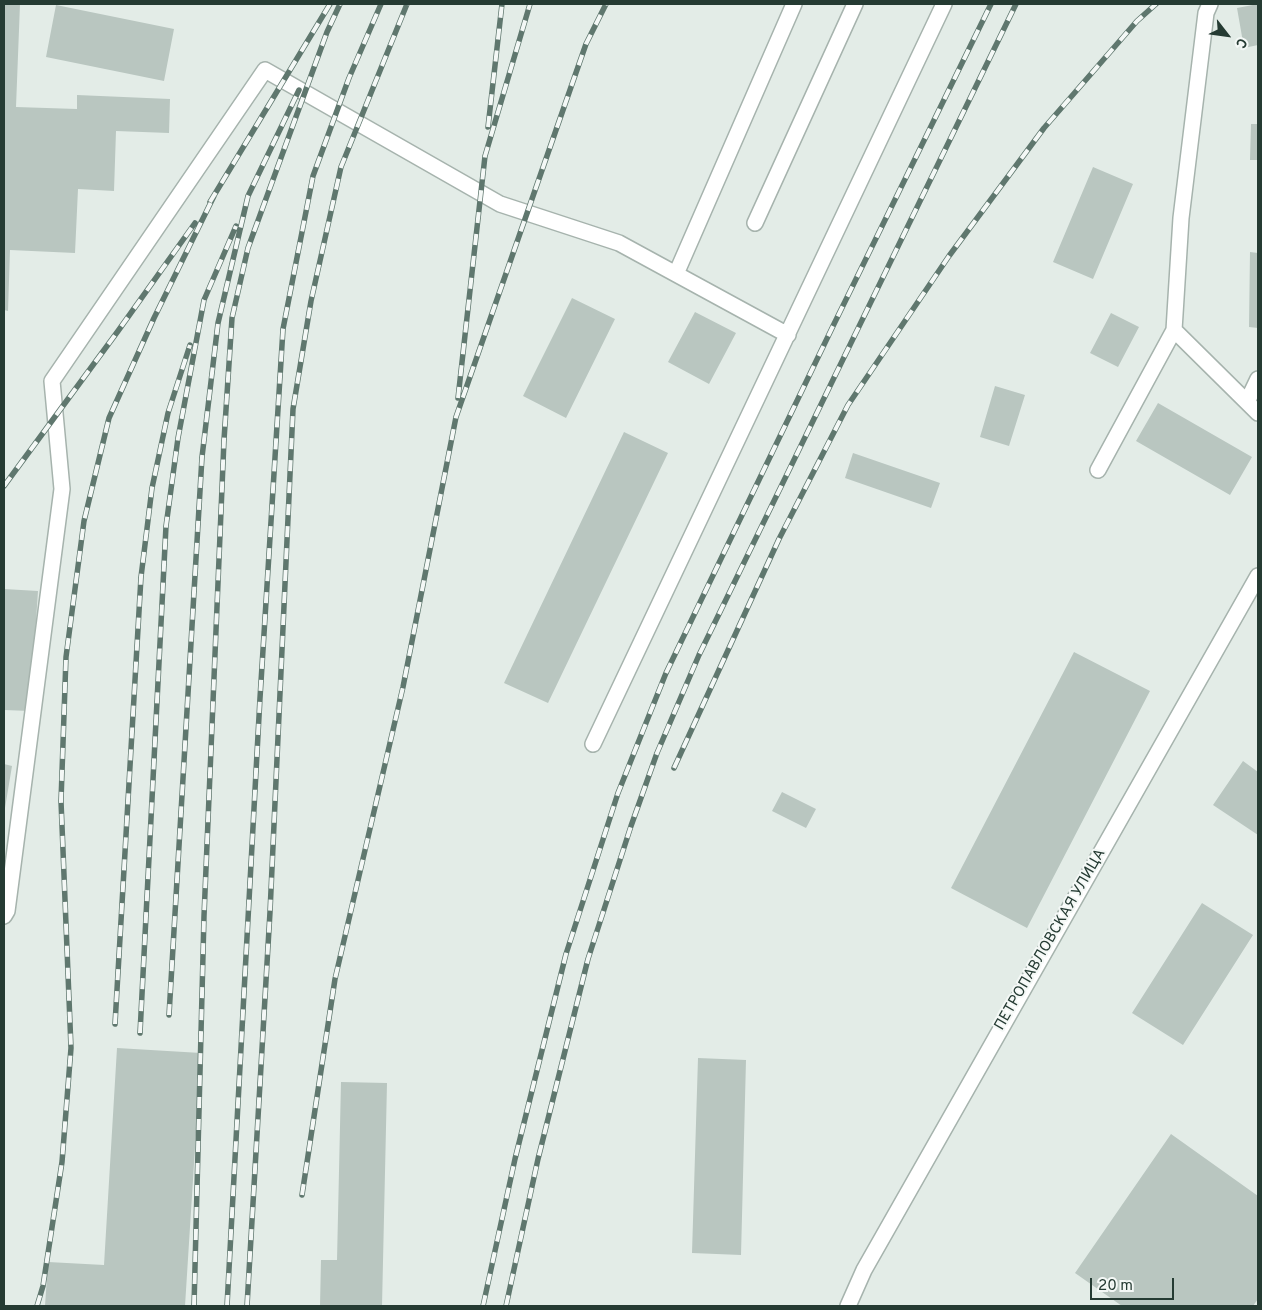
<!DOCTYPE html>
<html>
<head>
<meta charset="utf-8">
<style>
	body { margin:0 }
	#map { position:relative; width:1262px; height:1310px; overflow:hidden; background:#e3ece7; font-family:Overpass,sans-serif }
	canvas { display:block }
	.frame { position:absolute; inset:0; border:5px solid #253b33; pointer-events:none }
	.north { position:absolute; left:1202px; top:10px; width:50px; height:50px; -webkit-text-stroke:4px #f4f8f6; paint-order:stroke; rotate:120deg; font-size:14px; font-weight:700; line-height:20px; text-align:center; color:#253b33 }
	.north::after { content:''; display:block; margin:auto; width:18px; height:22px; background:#253b33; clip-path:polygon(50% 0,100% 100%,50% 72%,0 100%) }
	.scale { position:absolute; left:1090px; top:1278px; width:84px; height:22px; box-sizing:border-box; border:2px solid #253b33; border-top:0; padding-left:6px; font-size:15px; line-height:18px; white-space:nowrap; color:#253b33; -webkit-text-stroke:4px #f4f8f6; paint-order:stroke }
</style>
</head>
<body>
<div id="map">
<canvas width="1262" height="1310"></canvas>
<div class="frame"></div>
<div class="north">С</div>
<div class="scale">20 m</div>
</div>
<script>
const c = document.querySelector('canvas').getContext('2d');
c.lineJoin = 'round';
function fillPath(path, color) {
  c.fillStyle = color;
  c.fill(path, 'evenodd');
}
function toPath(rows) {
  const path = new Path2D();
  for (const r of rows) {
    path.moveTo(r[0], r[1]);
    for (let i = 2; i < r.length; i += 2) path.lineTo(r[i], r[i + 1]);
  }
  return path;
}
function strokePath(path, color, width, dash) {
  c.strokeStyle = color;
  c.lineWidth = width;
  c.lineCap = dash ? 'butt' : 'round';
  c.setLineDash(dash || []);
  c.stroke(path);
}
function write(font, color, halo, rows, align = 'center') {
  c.font = font + ' Overpass,sans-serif';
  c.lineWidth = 4;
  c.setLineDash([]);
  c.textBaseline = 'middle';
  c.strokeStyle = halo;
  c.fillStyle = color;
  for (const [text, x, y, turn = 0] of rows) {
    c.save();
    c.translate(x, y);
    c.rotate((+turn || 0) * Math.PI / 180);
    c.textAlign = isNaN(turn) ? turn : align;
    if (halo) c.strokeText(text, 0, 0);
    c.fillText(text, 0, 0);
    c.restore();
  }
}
const building = toPath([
	[4,4,20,4,16,107,77,109,77,95,170,99,169,133,116,131,114,191,78,189,75,253,10,250,8,311,4,310],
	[1258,4,1258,45,1244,48,1237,8],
	[56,5,174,29,164,81,46,57],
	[1251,124,1258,124,1258,160,1250,160],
	[1093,167,1133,184,1093,279,1053,262],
	[1250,252,1258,253,1258,328,1249,327],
	[572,298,615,319,566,418,523,396],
	[695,312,736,333,709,384,668,362],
	[1111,313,1139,327,1118,367,1090,353],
	[995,386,1025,395,1009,446,980,437],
	[1158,403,1252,457,1230,495,1136,441],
	[624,432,668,453,548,703,504,683],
	[853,453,940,483,931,508,845,478],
	[4,589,38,591,30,711,4,710],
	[1074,652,1150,691,1027,928,951,888],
	[1243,761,1258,772,1258,835,1213,805],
	[4,764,12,766,5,808,4,808],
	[782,792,816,809,806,828,772,811],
	[1202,903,1253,935,1183,1045,1132,1013],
	[117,1048,201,1053,185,1306,45,1306,48,1262,104,1265],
	[698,1058,746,1060,741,1255,692,1253],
	[341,1082,387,1083,382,1306,320,1306,321,1260,337,1260],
	[1171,1134,1258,1196,1258,1299,1253,1306,1122,1306,1075,1273]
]);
const minor = toPath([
	[1210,4,1206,13,1181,218,1174,330,1258,413],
	[755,223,855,4],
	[676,274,794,4],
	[1247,402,1258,379],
	[1098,470,1174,330],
	[593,744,944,4],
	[4,916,7,911,62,489,52,381,265,70,500,204,619,243,788,335],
	[848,1306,864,1270,1258,576]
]);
const rail = toPath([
	[488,127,502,4],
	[210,202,330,4],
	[458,398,485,156,530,4],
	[4,486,118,331,195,223],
	[674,768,779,539,848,405,949,256,1044,128,1137,21,1156,4],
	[169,1015,202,457,218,323,248,196,299,90],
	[115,1024,141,577,152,488,168,413,190,345],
	[140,1033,166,526,178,438,204,300,236,226],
	[302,1195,335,979,403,687,456,417,586,44,606,4],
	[37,1306,43,1286,62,1162,71,1048,61,801,66,657,84,521,109,418,154,318,214,196],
	[194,1306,204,916,224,440,232,318,248,248,327,32,340,4],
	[227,1306,260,698,283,329,313,176,349,78,381,4],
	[247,1306,270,912,293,409,311,301,341,167,407,4],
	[483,1306,515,1159,566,954,618,793,666,673,834,324,991,4],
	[506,1306,538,1159,588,959,631,826,657,753,699,655,1016,4]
]);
const streetNames = [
	["ПЕТРОПАВЛОВСКАЯ УЛИЦА",1051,940,-60]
];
fillPath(building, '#b9c6c0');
strokePath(minor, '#a6b3ad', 18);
strokePath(minor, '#fff', 15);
strokePath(rail, '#5f776e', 5.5);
strokePath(rail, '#f4f8f6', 4, [11]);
write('15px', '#253b33', '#f4f8f6', streetNames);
</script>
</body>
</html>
